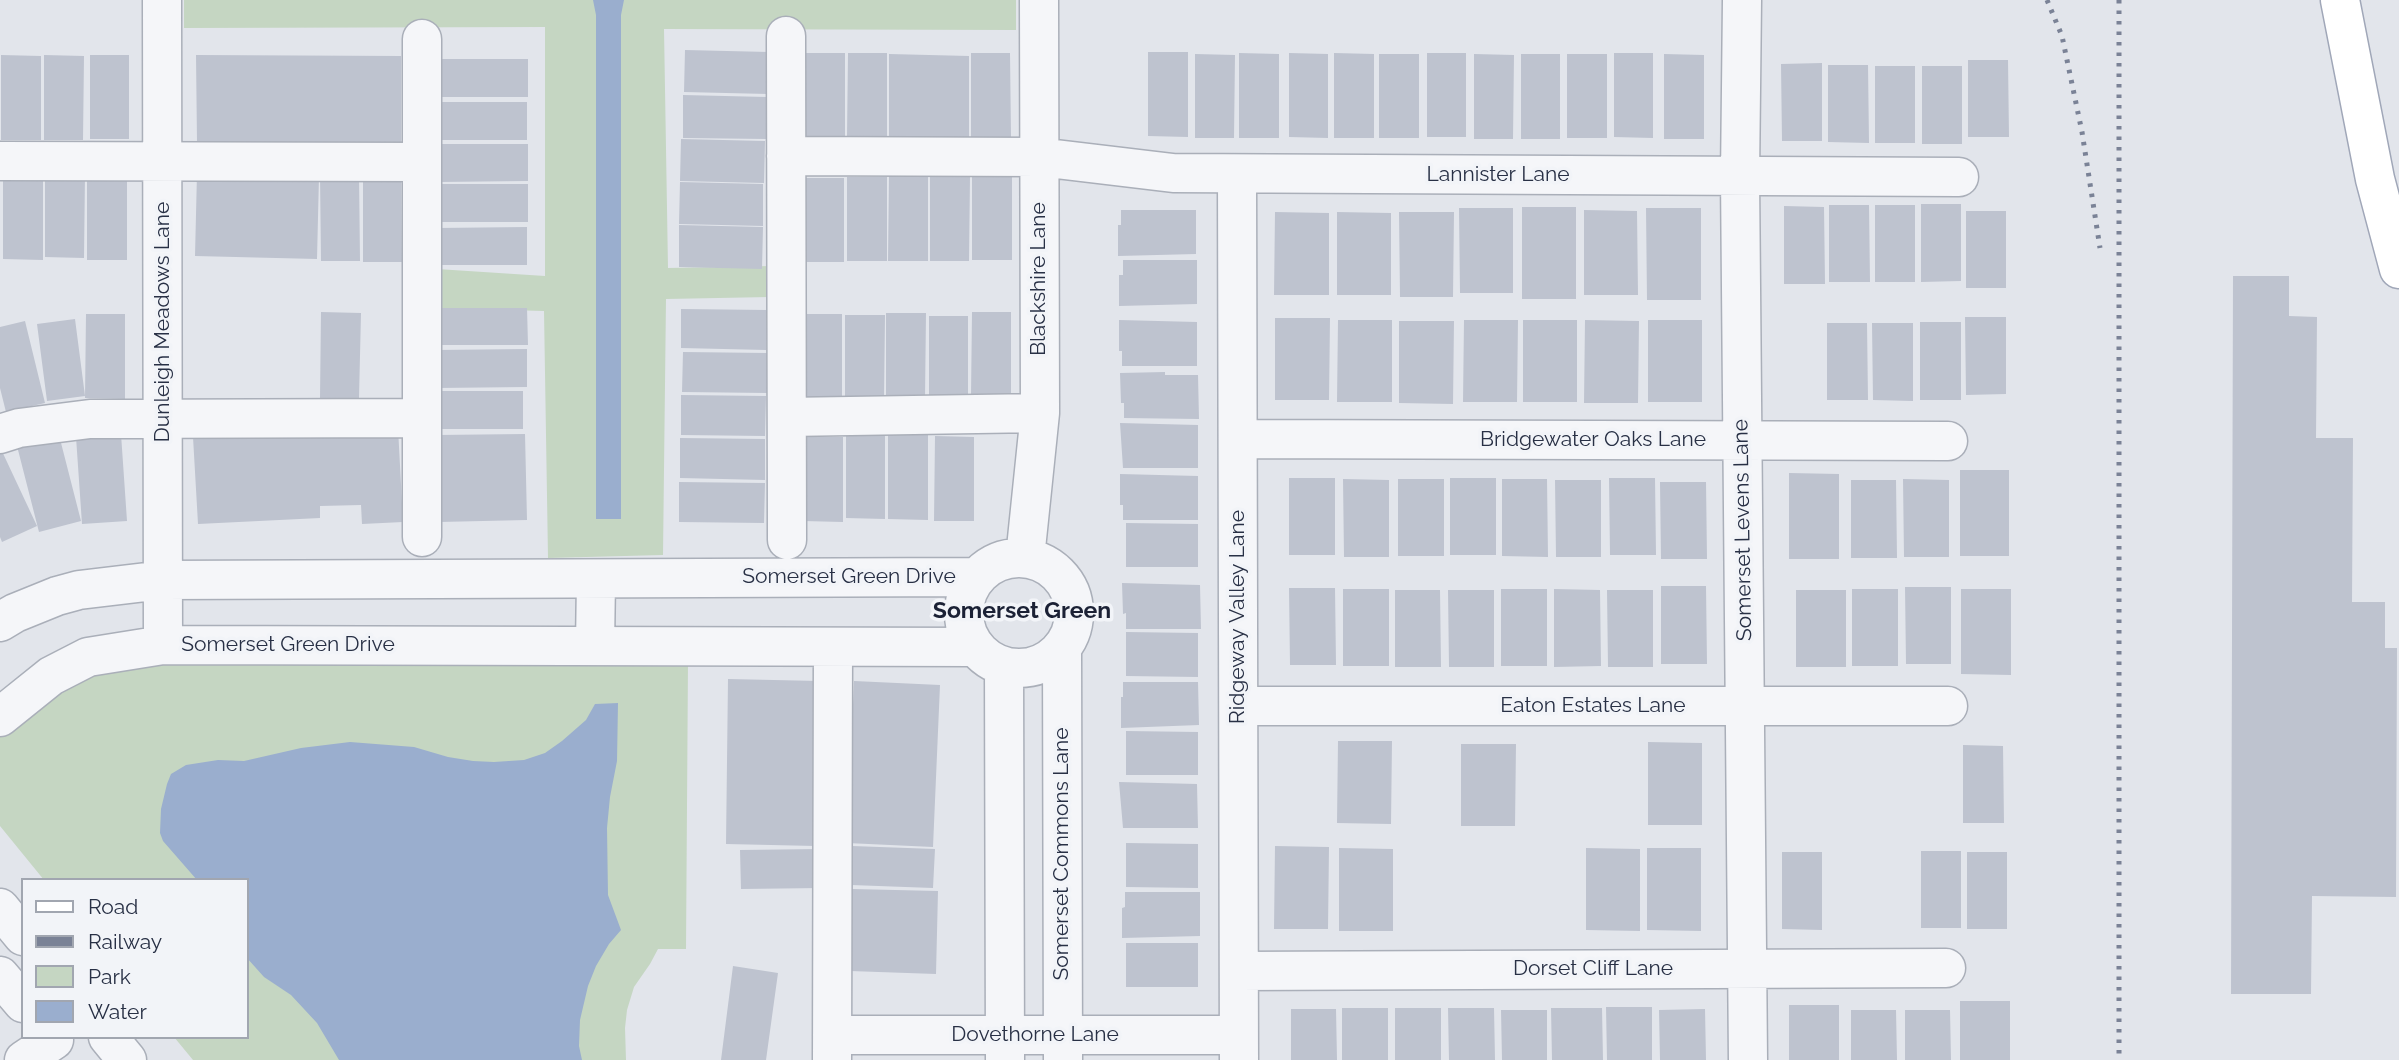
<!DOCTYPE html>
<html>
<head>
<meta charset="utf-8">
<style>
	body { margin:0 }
	#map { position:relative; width:2399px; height:1060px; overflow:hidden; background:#e2e5eb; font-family:Raleway,sans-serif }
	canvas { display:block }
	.legend { position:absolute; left:21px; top:878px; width:228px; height:161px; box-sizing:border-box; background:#f2f4f8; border:2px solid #a1a6b0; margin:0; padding:9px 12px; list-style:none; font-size:21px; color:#283045 }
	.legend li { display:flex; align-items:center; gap:14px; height:35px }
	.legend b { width:35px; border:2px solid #a1a6b0 }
</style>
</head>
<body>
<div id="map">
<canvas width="2399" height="1060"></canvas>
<ul class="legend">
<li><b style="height:9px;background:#fff"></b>Road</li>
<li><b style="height:9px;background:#7a8296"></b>Railway</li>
<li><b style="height:19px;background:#c5d6c2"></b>Park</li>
<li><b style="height:19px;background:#9aaece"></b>Water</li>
</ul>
</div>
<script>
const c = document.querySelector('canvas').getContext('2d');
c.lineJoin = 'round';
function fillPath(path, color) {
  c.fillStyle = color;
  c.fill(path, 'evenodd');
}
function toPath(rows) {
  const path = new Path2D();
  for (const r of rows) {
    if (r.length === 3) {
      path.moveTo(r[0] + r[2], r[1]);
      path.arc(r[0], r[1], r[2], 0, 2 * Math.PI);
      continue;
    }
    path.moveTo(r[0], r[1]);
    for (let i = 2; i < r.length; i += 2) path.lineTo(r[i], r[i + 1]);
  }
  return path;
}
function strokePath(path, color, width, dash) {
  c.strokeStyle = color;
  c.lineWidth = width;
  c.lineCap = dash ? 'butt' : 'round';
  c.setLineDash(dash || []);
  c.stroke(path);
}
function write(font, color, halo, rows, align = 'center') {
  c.font = font + ' Raleway,sans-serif';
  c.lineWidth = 7;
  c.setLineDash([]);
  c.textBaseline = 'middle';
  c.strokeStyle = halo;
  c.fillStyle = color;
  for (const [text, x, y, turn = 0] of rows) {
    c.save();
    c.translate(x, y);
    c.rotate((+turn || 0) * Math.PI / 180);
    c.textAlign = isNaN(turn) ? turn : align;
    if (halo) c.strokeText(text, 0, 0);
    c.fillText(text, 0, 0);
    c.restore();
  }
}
const green = toPath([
	[184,0,1016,0,1016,30,664,29,668,268,772,266,770,297,666,299,663,555,548,558,544,311,437,308,437,269,545,276,545,27,184,28],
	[688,662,686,949,658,949,650,964,634,987,627,1010,625,1028,626,1060,193,1060,174,1037,247,1037,247,880,44,880,0,826,0,736,48,696,89,675,132,663]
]);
const water = toPath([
	[593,0,624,0,621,15,621,519,596,519,596,15],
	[618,703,617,761,610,797,607,828,608,895,621,930,609,944,596,966,588,986,580,1020,579,1046,582,1060,339,1060,317,1023,291,995,264,977,247,958,247,880,197,880,163,841,160,833,161,809,167,784,171,774,186,765,218,760,244,761,301,748,350,742,414,747,448,757,473,761,494,762,524,760,545,753,562,741,586,720,595,704]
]);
const building = toPath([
	[685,50,769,52,768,94,684,92],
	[1148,52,1188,52,1188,137,1148,136],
	[805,53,845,53,845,137,805,137],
	[848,53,887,53,887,138,847,137],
	[971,53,1010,53,1011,137,971,137],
	[1239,53,1279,54,1279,138,1239,138],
	[1289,53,1328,54,1328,138,1289,137],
	[1334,53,1374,54,1374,138,1334,138],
	[1427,53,1466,53,1466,137,1427,137],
	[1614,53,1653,53,1653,138,1614,137],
	[889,54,969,56,969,140,889,138],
	[1195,54,1235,55,1234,138,1195,138],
	[1379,54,1419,54,1419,138,1379,138],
	[1474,54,1514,55,1513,139,1474,139],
	[1521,54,1560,54,1560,139,1521,139],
	[1567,54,1607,54,1607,138,1567,138],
	[1664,54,1704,55,1704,139,1664,139],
	[1,55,41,56,41,140,1,140],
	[44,55,84,56,83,140,44,140],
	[90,55,129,55,129,139,90,139],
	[196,55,401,56,401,142,197,142],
	[438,59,528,59,528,97,438,97],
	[1968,60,2008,60,2009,137,1968,137],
	[1822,63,1822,141,1782,141,1781,64],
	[1828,65,1868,65,1869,143,1828,142],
	[1875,66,1915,66,1915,143,1875,143],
	[1922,66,1962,66,1962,144,1922,144],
	[683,95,767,97,766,139,683,138],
	[437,102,527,102,527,140,437,140],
	[681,139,765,141,764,183,680,181],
	[437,144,528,144,528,181,438,182],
	[45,173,85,173,84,258,45,257],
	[197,173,319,176,317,259,195,256],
	[320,174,359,174,360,261,321,261],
	[3,175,43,175,43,260,3,259],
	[363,175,401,175,402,262,363,262],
	[87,176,127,176,127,260,87,260],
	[889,176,928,177,928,261,888,261],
	[930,176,970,176,969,261,930,261],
	[972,176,1012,176,1012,260,972,260],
	[847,177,887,177,887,261,847,261],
	[805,178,844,178,844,262,805,262],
	[680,182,763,184,763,226,679,224],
	[438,184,528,184,528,222,438,222],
	[1921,204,1961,204,1961,281,1921,282],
	[1829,205,1869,205,1870,282,1829,282],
	[1875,205,1915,205,1915,282,1875,282],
	[1784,206,1824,207,1825,284,1784,284],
	[1522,207,1576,207,1576,299,1522,299],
	[1459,208,1513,208,1513,293,1460,293],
	[1646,208,1701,208,1701,300,1647,300],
	[1121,210,1196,210,1196,254,1118,256,1118,225,1121,225],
	[1584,210,1637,211,1638,295,1584,295],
	[1966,211,2006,211,2006,288,1966,288],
	[1275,212,1329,213,1329,295,1274,295],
	[1337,212,1391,213,1391,295,1337,295],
	[1399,212,1454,212,1453,297,1400,297],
	[679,225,763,227,762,269,679,267],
	[527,227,527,265,437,265,437,228],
	[1123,260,1197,260,1197,304,1119,306,1119,275,1123,275],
	[2233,276,2289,276,2289,316,2317,317,2316,438,2353,438,2352,602,2385,602,2385,648,2397,648,2396,897,2312,896,2311,994,2231,994],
	[437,308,527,308,528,345,438,345],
	[681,309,767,310,766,350,681,348],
	[321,312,361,313,359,398,320,398],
	[972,312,1011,312,1011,396,971,396],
	[886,313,926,313,925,398,886,398],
	[86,314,125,314,125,399,85,398],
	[803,314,842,314,842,398,803,398],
	[845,315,885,315,884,399,845,399],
	[929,316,968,316,968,400,929,400],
	[1965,317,2006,317,2006,394,1966,395],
	[1275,318,1330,318,1329,400,1275,400],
	[75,319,85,396,47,401,37,324],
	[1119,320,1197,322,1197,366,1122,366,1122,351,1119,351],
	[1338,320,1392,320,1392,402,1337,402],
	[1464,320,1518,320,1517,402,1463,402],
	[1523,320,1577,320,1577,402,1523,402],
	[1585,320,1639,321,1638,403,1584,403],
	[1648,320,1702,320,1702,402,1648,402],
	[25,321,45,403,6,412,0,388,0,327],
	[1399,321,1454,321,1453,404,1399,403],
	[1920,322,1961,322,1961,400,1920,400],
	[1827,323,1867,323,1868,400,1827,400],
	[1872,323,1913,323,1913,401,1873,400],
	[527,349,527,387,437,388,436,350],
	[683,352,768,353,767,393,682,392],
	[1165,372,1165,375,1198,375,1199,419,1124,418,1124,403,1121,403,1120,373],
	[440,391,523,391,523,429,440,429],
	[681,395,766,396,765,436,681,435],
	[1120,423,1198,425,1198,468,1123,468],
	[398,428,403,522,362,524,361,505,320,506,320,518,198,524,193,437],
	[121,434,127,521,82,524,76,437],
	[525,434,527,520,439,522,437,435],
	[846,434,885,434,885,519,846,518],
	[59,435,81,521,39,532,17,446],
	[888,435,928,435,928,520,888,519],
	[935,436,974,437,974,521,934,521],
	[803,437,843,437,843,522,803,521],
	[680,438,765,439,765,480,680,478],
	[0,447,37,526,2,542,0,537],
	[1960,470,2009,470,2009,556,1960,556],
	[1789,473,1839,474,1839,559,1789,559],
	[1120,474,1198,476,1198,520,1123,520,1123,505,1120,505],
	[1289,478,1335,478,1335,555,1289,555],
	[1450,478,1496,478,1496,555,1450,555],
	[1609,478,1655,478,1656,555,1610,555],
	[1343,479,1389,480,1389,557,1344,557],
	[1398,479,1444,479,1444,556,1398,556],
	[1502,479,1547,479,1548,557,1502,556],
	[1903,479,1949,480,1949,557,1904,557],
	[1555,480,1601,480,1601,557,1556,557],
	[1851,480,1896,480,1897,558,1851,558],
	[679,482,765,483,764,523,679,522],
	[1660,482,1706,482,1707,559,1661,559],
	[1126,523,1198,524,1198,567,1126,567],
	[1122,583,1200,585,1201,629,1126,629,1126,613,1123,614],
	[1661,586,1706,586,1707,664,1661,664],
	[1905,587,1951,587,1951,664,1906,664],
	[1289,588,1335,588,1336,665,1290,665],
	[1343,589,1389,589,1389,666,1343,666],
	[1501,589,1547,589,1547,666,1501,666],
	[1554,589,1600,590,1601,666,1554,667],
	[1852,589,1898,589,1898,666,1852,666],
	[1961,589,2011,589,2011,675,1961,674],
	[1395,590,1440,590,1441,667,1395,667],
	[1448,590,1494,590,1494,667,1449,667],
	[1607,590,1653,590,1653,667,1608,667],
	[1796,590,1846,590,1846,667,1796,667],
	[1126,632,1198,633,1198,677,1126,676],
	[728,679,819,681,816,846,726,844],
	[854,681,940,685,933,847,847,843],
	[1123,682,1198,682,1199,725,1121,728,1121,697,1123,697],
	[1126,731,1198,732,1198,775,1126,775],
	[1338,741,1392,741,1391,824,1337,823],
	[1648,742,1702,743,1702,825,1648,825],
	[1461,744,1516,744,1515,826,1461,826],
	[1963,745,2003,746,2004,823,1963,823],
	[1119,782,1197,784,1198,828,1123,828],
	[1126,843,1198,844,1198,888,1126,887],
	[852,846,935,849,933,888,851,885],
	[1275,846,1329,847,1328,929,1274,929],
	[1339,848,1393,849,1393,931,1339,931],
	[1586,848,1640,849,1640,931,1586,930],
	[1647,848,1701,848,1701,931,1647,930],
	[820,849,821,888,741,889,740,850],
	[1921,851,1961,851,1961,928,1921,928],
	[1782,852,1822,852,1822,930,1782,929],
	[1967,852,2007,852,2007,929,1967,929],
	[852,889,938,891,936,974,850,971],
	[1125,892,1200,892,1200,936,1122,938,1122,908,1125,907],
	[1126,943,1198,943,1198,987,1126,987],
	[733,966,778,973,766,1060,721,1060],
	[1960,1001,2010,1001,2010,1060,1960,1060],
	[1789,1005,1839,1005,1839,1060,1789,1060],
	[1606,1007,1652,1007,1652,1060,1607,1060],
	[1342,1008,1388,1008,1388,1060,1342,1060],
	[1395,1008,1441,1008,1441,1060,1395,1060],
	[1448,1008,1494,1008,1495,1060,1449,1060],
	[1551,1008,1602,1008,1603,1060,1552,1060],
	[1291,1009,1336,1009,1337,1060,1291,1060],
	[1705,1009,1706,1060,1660,1060,1659,1010],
	[1501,1010,1547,1010,1547,1060,1502,1060],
	[1851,1010,1896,1010,1897,1060,1851,1060],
	[1905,1010,1950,1010,1951,1060,1905,1060]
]);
const minor = toPath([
	[162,0,163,645],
	[1742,0,1740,177,1748,1060],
	[786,36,787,540],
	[422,39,422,537],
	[786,156,1039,157,1173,173,1959,177],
	[0,161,422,162],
	[1237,174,1239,1060],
	[787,417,1040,413],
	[0,434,19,428,90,419,422,418],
	[1238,439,1948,441],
	[1019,613,55],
	[1025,558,1040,413,1039,0],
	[0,622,15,613,57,596,79,590,163,580,976,577],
	[595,646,596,579],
	[1062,648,1063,1060],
	[1004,666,1005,1059],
	[1239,706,1948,706],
	[0,717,51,676,88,657,163,645,975,647],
	[0,908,23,936],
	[1239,971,1946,968],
	[0,976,23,1003],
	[832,1035,1238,1035],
	[108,1037,127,1060],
	[24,1060,54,1040],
	[832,1060,833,647]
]);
const major = toPath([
	[2340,0,2375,179,2399,269]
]);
const rail = toPath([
	[2047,0,2062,36,2082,132,2100,248],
	[2119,0,2119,1060]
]);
const streetNames = [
	["Lannister Lane",1498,175],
	["Blackshire Lane",1039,279,-90],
	["Dunleigh Meadows Lane",163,322,-90],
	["Bridgewater Oaks Lane",1593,440],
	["Somerset Levens Lane",1743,530,-91],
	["Somerset Green Drive",849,577],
	["Ridgeway Valley Lane",1238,617,-90],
	["Somerset Green Drive",288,645],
	["Eaton Estates Lane",1593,706],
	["Somerset Commons Lane",1062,854,-90],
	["Dorset Cliff Lane",1593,969],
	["Dovethorne Lane",1035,1035]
];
const neighbourhoodNames = [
	["Somerset Green",1022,611]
];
fillPath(green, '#c5d6c2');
fillPath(water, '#9aaece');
fillPath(building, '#bec3cf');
strokePath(minor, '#aaafb9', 41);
strokePath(major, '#a0a7b8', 41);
strokePath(minor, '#f5f6f9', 38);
strokePath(major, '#fff', 38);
strokePath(rail, '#7a8296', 5, [3.5, 7]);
write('21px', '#283045', '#f2f4f8', streetNames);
write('bold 23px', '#1b2135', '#f2f4f8', neighbourhoodNames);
</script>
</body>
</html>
